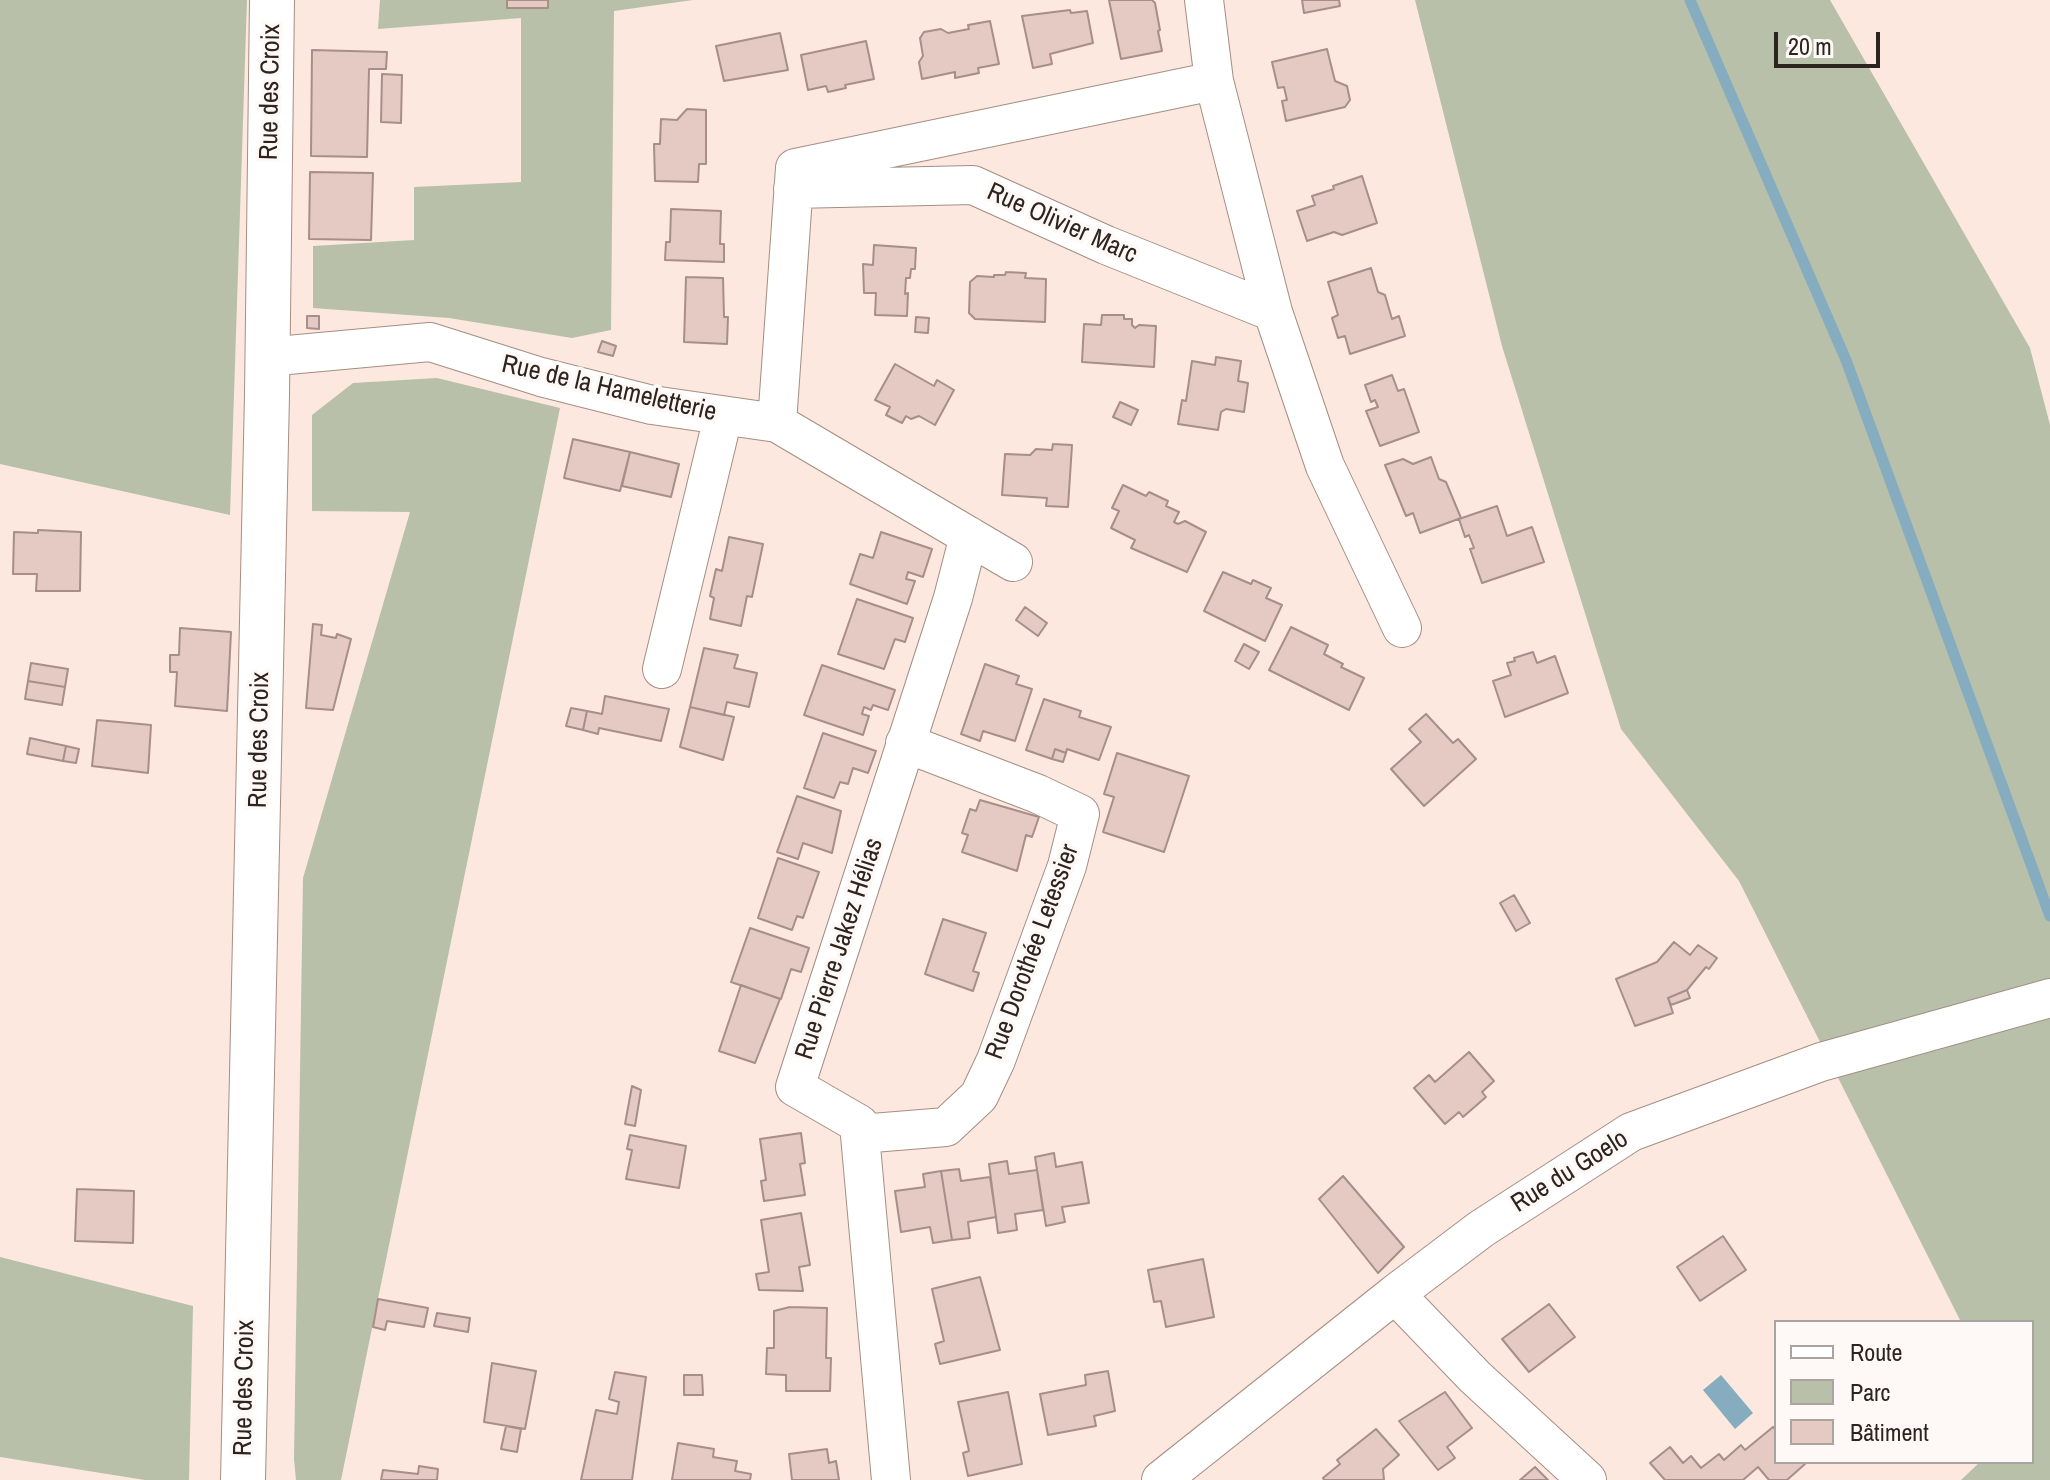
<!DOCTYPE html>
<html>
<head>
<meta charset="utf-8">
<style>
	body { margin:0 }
	#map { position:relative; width:2050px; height:1480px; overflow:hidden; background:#fce8de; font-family:"Archivo Narrow",sans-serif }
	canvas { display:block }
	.legend { position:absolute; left:1774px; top:1320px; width:260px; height:144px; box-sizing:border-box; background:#fef9f6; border:2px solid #aaa4a0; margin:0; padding:10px 14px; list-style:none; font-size:24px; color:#2d241f }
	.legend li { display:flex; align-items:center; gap:16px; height:40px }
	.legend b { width:40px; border:2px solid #aaa4a0 }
	.scale { position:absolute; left:1774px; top:32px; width:106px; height:36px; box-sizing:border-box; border:4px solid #2d241f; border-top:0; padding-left:10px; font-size:24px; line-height:28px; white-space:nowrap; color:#2d241f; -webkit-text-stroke:6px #fef9f6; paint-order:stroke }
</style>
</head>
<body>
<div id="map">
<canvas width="2050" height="1480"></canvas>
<ul class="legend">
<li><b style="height:10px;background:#fff"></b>Route</li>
<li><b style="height:22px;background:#b8c0a9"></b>Parc</li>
<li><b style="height:22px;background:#e5cac4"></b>Bâtiment</li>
</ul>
<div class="scale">20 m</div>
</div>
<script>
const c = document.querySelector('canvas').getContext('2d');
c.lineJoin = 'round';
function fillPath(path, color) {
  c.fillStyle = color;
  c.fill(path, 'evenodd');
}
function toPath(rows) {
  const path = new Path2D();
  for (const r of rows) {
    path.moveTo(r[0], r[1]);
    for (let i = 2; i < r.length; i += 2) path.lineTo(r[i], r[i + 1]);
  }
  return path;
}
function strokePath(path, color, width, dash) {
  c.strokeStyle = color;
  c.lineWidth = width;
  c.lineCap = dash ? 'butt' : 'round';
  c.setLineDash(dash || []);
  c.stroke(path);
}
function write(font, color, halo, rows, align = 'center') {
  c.font = font + ' "Archivo Narrow",sans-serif';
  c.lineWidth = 7;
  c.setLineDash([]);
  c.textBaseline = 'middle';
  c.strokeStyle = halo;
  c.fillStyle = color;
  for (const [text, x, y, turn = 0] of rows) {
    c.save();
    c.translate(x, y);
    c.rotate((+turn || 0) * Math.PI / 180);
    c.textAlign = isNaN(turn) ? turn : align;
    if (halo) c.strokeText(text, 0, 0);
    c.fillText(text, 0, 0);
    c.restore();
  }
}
const green = toPath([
	[0,0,247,0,230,515,0,464],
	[380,0,693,0,614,11,611,330,572,338,449,318,313,308,313,246,414,240,414,187,521,182,521,18,378,29],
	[1415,0,1830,0,2030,348,2050,425,2050,1480,1961,1480,1980,1462,2032,1462,2032,1322,1961,1322,1739,881,1621,729,1502,346],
	[437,378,560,408,341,1480,296,1480,294,1459,303,878,410,512,312,511,312,415,353,383],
	[0,1257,193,1306,189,1480,145,1480,0,1457]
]);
const water = toPath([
	[1721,1375,1753,1413,1735,1429,1703,1390]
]);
const stream = toPath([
	[1690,0,1846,360,2050,916]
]);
const building = toPath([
	[507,0,548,0,548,8,507,8,507,0],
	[1109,0,1152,0,1155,3,1160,30,1158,31,1162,51,1121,59,1109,0],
	[1302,0,1339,0,1340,6,1304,13,1302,0],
	[1070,10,1071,13,1087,11,1093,43,1050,54,1052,64,1033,68,1022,16,1070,10],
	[990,21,999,64,978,68,979,73,955,78,955,72,922,79,919,62,923,56,920,38,924,32,941,29,948,33,969,29,968,25,990,21],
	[780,33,788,70,724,81,716,46,780,33],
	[866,41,874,79,845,85,846,88,828,92,826,86,808,90,801,55,866,41],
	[1327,49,1335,81,1347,86,1350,100,1345,107,1286,121,1282,101,1287,100,1284,87,1278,88,1272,62,1327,49],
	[312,50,387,52,386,69,369,69,367,157,311,156,312,50],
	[382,74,402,75,401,123,381,122,382,74],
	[687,109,706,110,706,164,699,164,698,182,655,181,654,144,660,144,661,119,677,120,687,109],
	[310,172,373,173,371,240,309,239,310,172],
	[1362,176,1377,223,1342,235,1334,232,1307,241,1297,211,1315,205,1312,196,1334,189,1333,186,1362,176],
	[671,209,721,211,720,244,724,244,724,262,665,260,666,242,670,242,671,209],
	[874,245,916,248,915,269,911,269,910,278,906,278,905,294,908,293,907,316,875,315,876,293,864,293,863,264,873,265,874,245],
	[1371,268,1378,292,1385,295,1392,319,1399,316,1405,336,1350,354,1345,336,1338,338,1332,318,1338,315,1328,282,1371,268],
	[1006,272,1026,273,1025,278,1046,279,1045,322,975,319,969,313,970,282,977,276,994,277,994,275,1005,275,1006,272],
	[686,277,723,278,724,317,728,317,727,344,684,342,686,277],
	[1102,315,1124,315,1124,319,1132,319,1132,325,1135,328,1139,325,1156,326,1154,367,1082,362,1084,324,1101,325,1102,315],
	[307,316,319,316,319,329,307,328,307,316],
	[916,317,929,318,928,333,915,332,916,317],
	[602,341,616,346,613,356,598,352,602,341],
	[1216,357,1241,361,1238,381,1248,383,1244,412,1226,409,1221,412,1218,430,1178,424,1182,400,1186,401,1192,361,1215,365,1216,357],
	[895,364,934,386,937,380,954,390,935,425,919,416,911,419,906,416,902,423,886,415,890,407,875,400,895,364],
	[1392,375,1398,391,1404,389,1419,432,1380,446,1366,411,1378,407,1375,400,1371,402,1365,385,1392,375],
	[1120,402,1138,410,1131,425,1113,417,1120,402],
	[573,439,630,452,620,491,564,478,573,439],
	[1053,444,1072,445,1068,507,1046,506,1047,498,1002,495,1005,454,1030,455,1036,449,1052,450,1053,444],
	[630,452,679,464,671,497,622,486,630,452],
	[1431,457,1439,479,1446,482,1461,518,1420,533,1413,513,1406,516,1385,465,1403,459,1413,464,1431,457],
	[1123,485,1146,496,1149,492,1168,501,1166,506,1179,512,1174,522,1178,524,1185,521,1206,532,1187,572,1131,548,1135,540,1111,528,1119,511,1112,508,1123,485],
	[1497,506,1507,536,1532,527,1544,562,1482,583,1470,549,1474,548,1469,535,1465,537,1459,519,1497,506],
	[38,530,81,532,80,591,36,591,37,574,13,574,14,532,38,533,38,530],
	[881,532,932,549,923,577,908,572,906,579,915,581,907,604,850,584,860,554,873,558,881,532],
	[729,537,763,544,752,597,747,596,741,626,710,619,714,598,710,596,716,569,722,571,729,537],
	[1223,572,1251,584,1253,580,1271,588,1266,598,1282,605,1265,641,1204,611,1223,572],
	[857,599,913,618,905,642,895,639,884,669,838,654,857,599],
	[1025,607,1047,623,1038,636,1016,620,1025,607],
	[313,624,322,625,321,635,336,638,337,634,351,639,333,710,306,708,313,624],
	[1291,627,1328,645,1324,654,1343,664,1341,667,1364,678,1349,710,1269,670,1291,627],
	[180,628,231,632,227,711,175,706,177,672,170,672,170,655,179,655,180,628],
	[1244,644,1259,652,1249,669,1235,661,1244,644],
	[704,648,738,655,734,668,757,673,749,707,727,702,724,715,690,707,704,648],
	[1533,652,1537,663,1555,656,1568,693,1505,717,1493,681,1511,675,1507,663,1515,661,1514,658,1533,652],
	[31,663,68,669,65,687,28,681,31,663],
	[985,664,1019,676,1016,684,1032,689,1015,741,983,731,980,741,961,734,985,664],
	[822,665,895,690,888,710,873,705,871,710,864,707,862,714,869,716,863,735,804,715,822,665],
	[28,681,65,687,62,705,25,699,28,681],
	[605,696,669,709,661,741,599,728,598,734,583,730,587,711,602,714,605,696],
	[1044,699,1081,711,1079,717,1111,727,1099,760,1067,749,1066,753,1055,749,1052,759,1026,750,1044,699],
	[690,707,734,717,723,760,680,747,690,707],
	[571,708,587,711,583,730,566,726,571,708],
	[1426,714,1453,743,1458,739,1476,759,1424,806,1391,769,1421,742,1409,729,1426,714],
	[97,720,151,725,148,773,92,766,97,720],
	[823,733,876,751,868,773,853,768,848,784,840,782,834,798,804,788,823,733],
	[30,738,66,746,63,761,27,754,30,738],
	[66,746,79,749,76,763,63,761,66,746],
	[1055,749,1066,753,1063,762,1052,759,1055,749],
	[1117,753,1189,776,1164,852,1103,832,1114,797,1104,794,1117,753],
	[797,796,841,811,832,853,803,843,798,859,777,852,797,796],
	[980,800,1039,817,1032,837,1026,835,1017,871,962,852,968,835,962,833,970,809,976,811,980,800],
	[778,858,819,872,803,918,797,916,792,930,758,918,778,858],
	[1514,895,1530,923,1516,931,1500,903,1514,895],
	[943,919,986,933,973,971,979,973,973,991,925,974,943,919],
	[750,928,809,948,801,972,791,969,781,999,731,982,750,928],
	[1674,942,1690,955,1698,945,1717,958,1709,969,1706,967,1687,990,1668,998,1673,1013,1635,1026,1616,979,1657,962,1674,942],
	[741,985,780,999,755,1063,719,1051,741,985],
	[1687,990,1690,998,1671,1005,1668,998,1687,990],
	[1469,1052,1494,1081,1482,1092,1486,1097,1463,1117,1459,1112,1445,1124,1414,1088,1429,1075,1435,1082,1469,1052],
	[632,1086,641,1090,635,1126,625,1124,632,1086],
	[801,1133,805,1163,800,1164,805,1195,764,1201,761,1181,766,1180,760,1139,801,1133],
	[630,1135,686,1146,679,1188,626,1179,632,1150,627,1149,630,1135],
	[1054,1153,1056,1167,1082,1162,1089,1203,1062,1207,1065,1222,1046,1226,1035,1157,1054,1153],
	[1007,1161,1009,1174,1037,1170,1043,1210,1015,1214,1017,1230,998,1233,989,1164,1007,1161],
	[959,1169,961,1181,990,1177,996,1217,968,1222,970,1238,952,1240,941,1171,959,1169],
	[941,1171,952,1240,933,1243,930,1227,901,1232,895,1191,925,1187,923,1174,941,1171],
	[1343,1176,1404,1247,1378,1273,1319,1199,1343,1176],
	[77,1189,134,1191,133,1243,75,1241,77,1189],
	[801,1213,810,1265,799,1267,803,1291,759,1290,756,1274,769,1272,761,1220,801,1213],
	[1723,1236,1746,1270,1700,1301,1677,1267,1723,1236],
	[1203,1259,1214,1317,1166,1327,1161,1301,1154,1302,1148,1270,1203,1259],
	[980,1277,1000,1350,940,1364,935,1344,944,1341,932,1289,980,1277],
	[378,1299,428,1308,424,1327,387,1321,385,1330,373,1327,378,1299],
	[1549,1304,1575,1337,1529,1372,1502,1339,1549,1304],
	[790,1307,827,1308,826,1358,831,1358,830,1391,786,1391,786,1375,766,1374,767,1348,774,1348,774,1311,790,1307],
	[437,1313,470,1318,468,1332,434,1326,437,1313],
	[492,1363,536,1371,525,1429,484,1422,492,1363],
	[1108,1371,1115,1411,1094,1416,1096,1426,1048,1435,1040,1394,1086,1385,1085,1375,1108,1371],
	[615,1372,646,1377,632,1480,581,1480,596,1410,617,1414,619,1402,609,1399,615,1372],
	[684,1375,702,1375,703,1395,684,1395,684,1375],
	[1008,1392,1022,1464,968,1476,963,1453,969,1451,958,1402,1008,1392],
	[1445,1392,1472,1428,1447,1447,1455,1458,1438,1470,1399,1421,1445,1392],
	[506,1426,521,1429,517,1452,501,1449,506,1426],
	[1773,1427,1776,1430,1776,1462,1803,1462,1805,1464,1787,1480,1769,1480,1758,1467,1743,1480,1665,1480,1650,1463,1670,1447,1683,1463,1691,1456,1701,1468,1719,1454,1724,1460,1741,1445,1745,1450,1773,1427],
	[1376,1429,1399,1455,1383,1469,1384,1480,1324,1480,1323,1478,1340,1464,1337,1460,1376,1429],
	[678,1443,714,1449,713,1457,737,1461,735,1471,751,1474,750,1480,672,1480,678,1443],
	[827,1449,829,1463,836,1461,839,1480,792,1480,789,1454,827,1449],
	[419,1466,438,1469,437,1480,381,1480,383,1470,418,1474,419,1466],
	[1535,1467,1548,1480,1520,1480,1535,1467]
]);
const minor = toPath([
	[1204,0,1214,81,1273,312,1325,466,1402,628],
	[793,189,973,185,1106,245,1273,312],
	[266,357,430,342,541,377,652,405,777,423,1013,562],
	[777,423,795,168,1214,81],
	[662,669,723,417],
	[860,1134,946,1127,979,1096,996,1060,1067,866,1080,814,1038,794,905,743],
	[1395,1294,1475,1377,1587,1480],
	[891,1480,859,1124,795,1087,953,598,969,536],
	[1161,1480,1395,1294,1481,1229,1631,1132,1821,1062,2050,998]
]);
const secondary = toPath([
	[243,1480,267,395,272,0]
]);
const streetNames = [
	["Rue des Croix",271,92,-89],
	["Rue Olivier Marc",1062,224,24],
	["Rue de la Hameletterie",609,389,13],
	["Rue des Croix",260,740,-89],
	["Rue Pierre Jakez Hélias",840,949,-72],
	["Rue Dorothée Letessier",1033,952,-70],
	["Rue du Goelo",1570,1172,-32],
	["Rue des Croix",245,1388,-89]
];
fillPath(green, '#b8c0a9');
fillPath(water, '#86acbf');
strokePath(stream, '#86acbf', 11);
fillPath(building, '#e5cac4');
strokePath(building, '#a78e88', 2);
strokePath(minor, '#a58e83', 40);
strokePath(secondary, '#a58e83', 46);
strokePath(minor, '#fff', 38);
strokePath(secondary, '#fff', 44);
write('26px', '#2d241f', '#fef9f6', streetNames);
</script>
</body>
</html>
